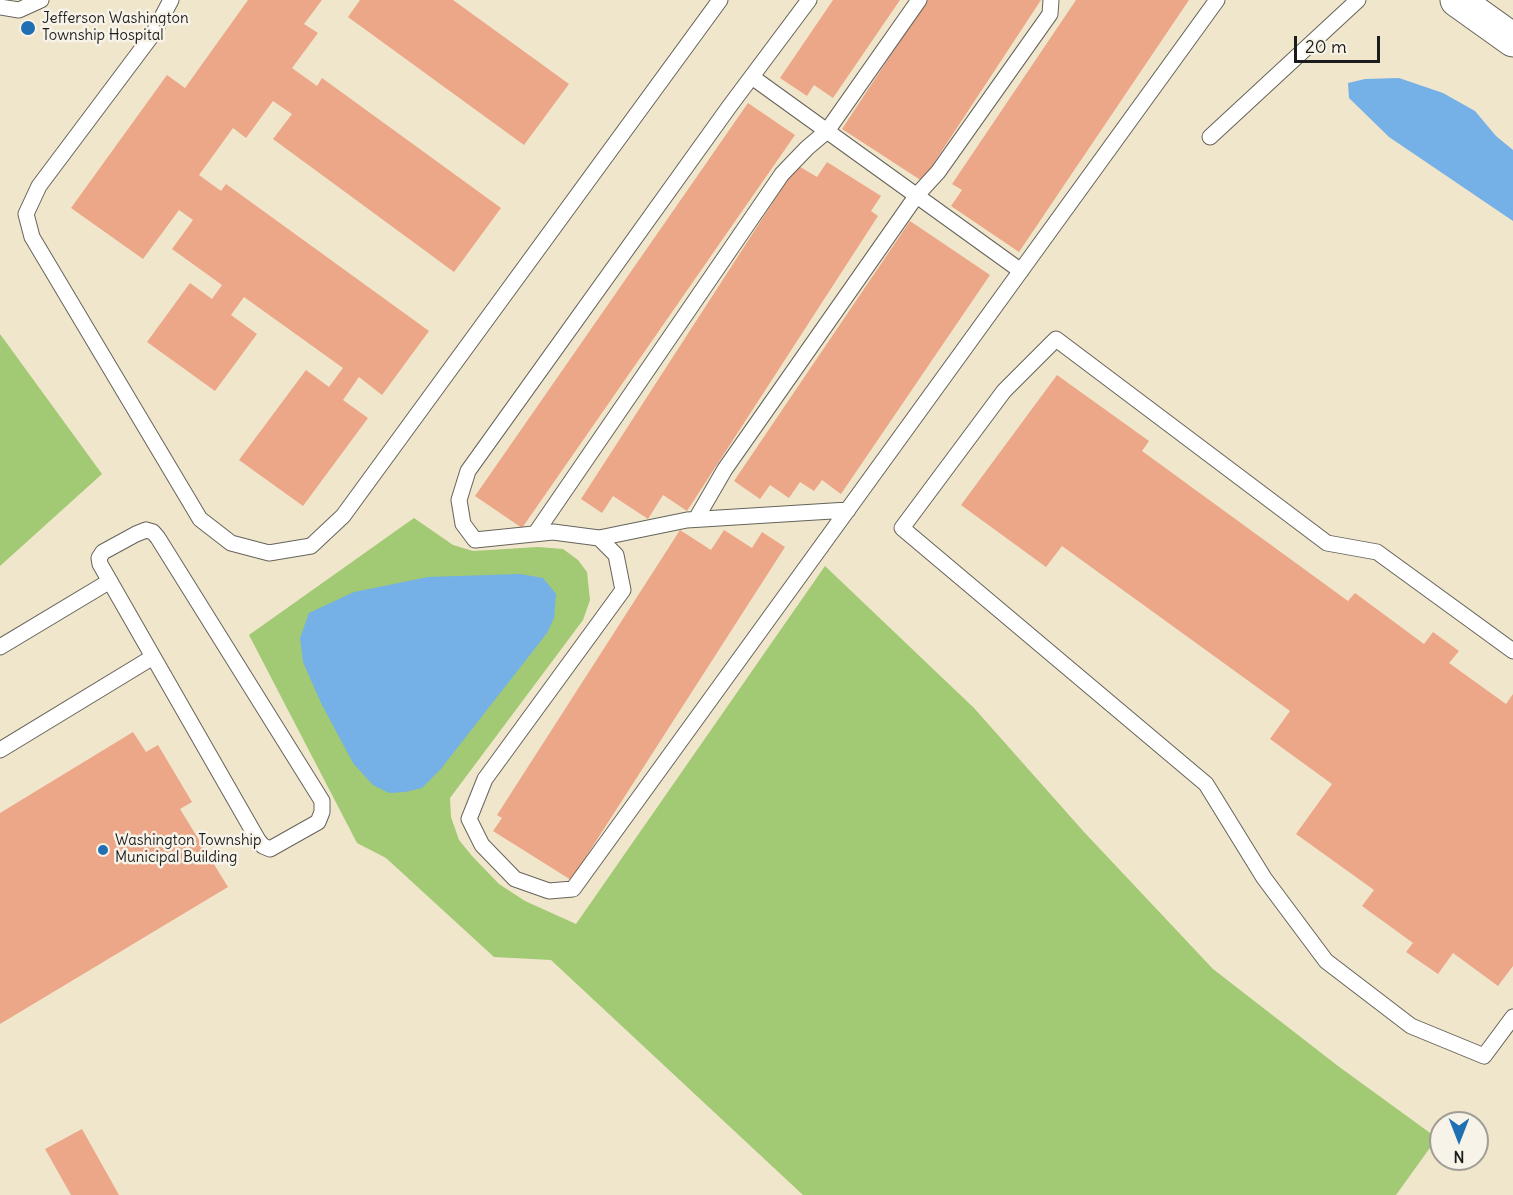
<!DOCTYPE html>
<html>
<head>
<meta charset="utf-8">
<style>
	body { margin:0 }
	#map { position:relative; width:1513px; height:1195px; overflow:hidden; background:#f0e6cc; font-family:Delius,sans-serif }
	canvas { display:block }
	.north { position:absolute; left:1429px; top:1111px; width:60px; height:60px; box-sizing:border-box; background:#f7f3e8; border:2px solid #9f9d96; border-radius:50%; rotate:180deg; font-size:16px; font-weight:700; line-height:24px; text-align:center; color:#1c1c1c }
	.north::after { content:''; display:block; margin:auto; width:21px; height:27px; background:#1f6fb2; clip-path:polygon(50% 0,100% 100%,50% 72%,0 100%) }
	.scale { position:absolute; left:1294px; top:36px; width:86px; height:27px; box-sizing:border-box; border:3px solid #1c1c1c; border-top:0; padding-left:8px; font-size:18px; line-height:21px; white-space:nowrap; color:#1c1c1c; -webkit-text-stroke:4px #f7f3e8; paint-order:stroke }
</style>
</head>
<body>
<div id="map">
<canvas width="1513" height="1195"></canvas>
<div class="north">N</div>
<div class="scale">20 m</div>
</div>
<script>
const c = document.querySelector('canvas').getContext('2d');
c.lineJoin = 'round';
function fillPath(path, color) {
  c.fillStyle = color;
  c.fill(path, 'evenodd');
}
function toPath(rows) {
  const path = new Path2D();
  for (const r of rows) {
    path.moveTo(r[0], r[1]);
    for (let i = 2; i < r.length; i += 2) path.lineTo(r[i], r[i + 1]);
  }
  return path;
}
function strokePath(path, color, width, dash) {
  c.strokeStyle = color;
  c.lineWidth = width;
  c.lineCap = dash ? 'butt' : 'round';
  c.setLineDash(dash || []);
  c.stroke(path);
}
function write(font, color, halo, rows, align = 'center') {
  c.font = font + ' Delius,sans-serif';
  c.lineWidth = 5;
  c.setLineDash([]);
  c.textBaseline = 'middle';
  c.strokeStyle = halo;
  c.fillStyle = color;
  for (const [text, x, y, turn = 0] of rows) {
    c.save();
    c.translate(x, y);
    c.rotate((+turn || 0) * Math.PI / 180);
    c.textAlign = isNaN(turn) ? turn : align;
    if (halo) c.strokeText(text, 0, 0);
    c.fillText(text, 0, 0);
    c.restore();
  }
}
const green = toPath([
	[0,334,102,474,0,566],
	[414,518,453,545,473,551,538,547,563,549,578,560,587,572,590,600,583,620,450,798,451,817,459,840,472,856,499,884,525,901,576,924,825,566,974,708,1084,832,1213,969,1338,1066,1437,1138,1396,1195,803,1195,551,960,494,957,386,858,357,843,249,635]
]);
const water = toPath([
	[1399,78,1443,93,1475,111,1496,136,1513,150,1513,221,1389,137,1349,98,1348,83,1365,79],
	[520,574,543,578,556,594,554,618,547,633,440,770,422,788,405,792,389,793,373,785,353,763,321,703,303,662,300,638,309,613,354,592,428,577]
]);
const building = toPath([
	[248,0,322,0,304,24,318,33,292,68,317,86,322,78,501,208,454,272,273,139,292,114,273,101,246,138,233,128,199,175,221,191,226,184,429,331,382,395,359,377,343,400,368,418,303,506,239,460,306,370,329,387,343,368,244,297,231,315,257,334,215,391,147,342,190,283,212,299,222,285,172,249,193,220,179,210,143,259,71,208,167,75,185,88],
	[360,0,453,0,569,84,524,145,348,17],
	[833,0,900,0,833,98,814,85,807,96,780,78],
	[927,0,1041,0,922,181,842,129],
	[1076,0,1189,0,1019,252,951,206,962,190,952,184],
	[748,103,795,135,522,528,475,496],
	[827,162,881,196,871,211,878,216,687,511,663,495,648,519,613,496,602,513,581,499,797,165,817,177],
	[910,221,990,275,841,494,822,480,814,491,800,482,789,498,770,485,760,499,734,481],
	[1057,375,1149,441,1142,451,1348,601,1355,593,1424,644,1433,632,1459,651,1449,663,1506,704,1513,694,1513,966,1498,986,1453,953,1438,974,1406,952,1413,943,1362,906,1374,890,1296,834,1332,784,1270,739,1290,711,1062,546,1046,567,961,505],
	[680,530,711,550,724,530,752,548,762,532,785,547,571,880,493,831,502,818,497,815],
	[133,732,146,752,158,745,192,802,180,809,228,887,0,1024,0,813],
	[82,1129,119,1195,71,1195,45,1149]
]);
const lane = toPath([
	[171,0,153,34,39,186,26,214,32,237,200,519,231,543,269,553,311,546,343,516,720,0],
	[809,0,729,107,468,471,459,500,463,524,475,540,553,532,599,538,616,555,623,590,485,779,469,819,482,845,515,879,549,891,573,889,1217,0],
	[0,7,19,10,41,0],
	[752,77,1021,271],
	[1210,137,1358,0],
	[696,519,725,469,917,195,938,172,1050,14,1051,0],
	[146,530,153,532,158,538,322,801,322,812,318,822,270,849,263,846,258,840,100,564,99,558,103,552,136,534,146,530],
	[535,534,782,174,807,148,827,131,919,0],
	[599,538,687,520,848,510],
	[0,647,110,581],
	[1513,651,1377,552,1327,543,1056,339,1004,391,902,528,1206,784,1264,878,1326,961,1411,1026,1484,1056,1513,1017],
	[0,750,153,657]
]);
const secondary = toPath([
	[1457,0,1513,40]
]);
const markers = [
	[28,28,8,"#1f6fb2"],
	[103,850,6,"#1f6fb2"]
];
const poiNames = [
	["Jefferson Washington",42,19],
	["Township Hospital",42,36],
	["Washington Township",115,841],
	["Municipal Building",115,858]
];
fillPath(green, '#a2c973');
fillPath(water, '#75b0e6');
fillPath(building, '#eca788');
strokePath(lane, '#66635a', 17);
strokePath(secondary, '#66635a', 35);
strokePath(lane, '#fff', 15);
strokePath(secondary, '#fff', 33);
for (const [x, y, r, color] of markers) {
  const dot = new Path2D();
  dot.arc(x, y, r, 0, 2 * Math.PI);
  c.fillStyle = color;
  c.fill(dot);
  strokePath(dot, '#f7f3e8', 2);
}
write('15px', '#1c1c1c', '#f7f3e8', poiNames, 'left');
</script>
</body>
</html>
